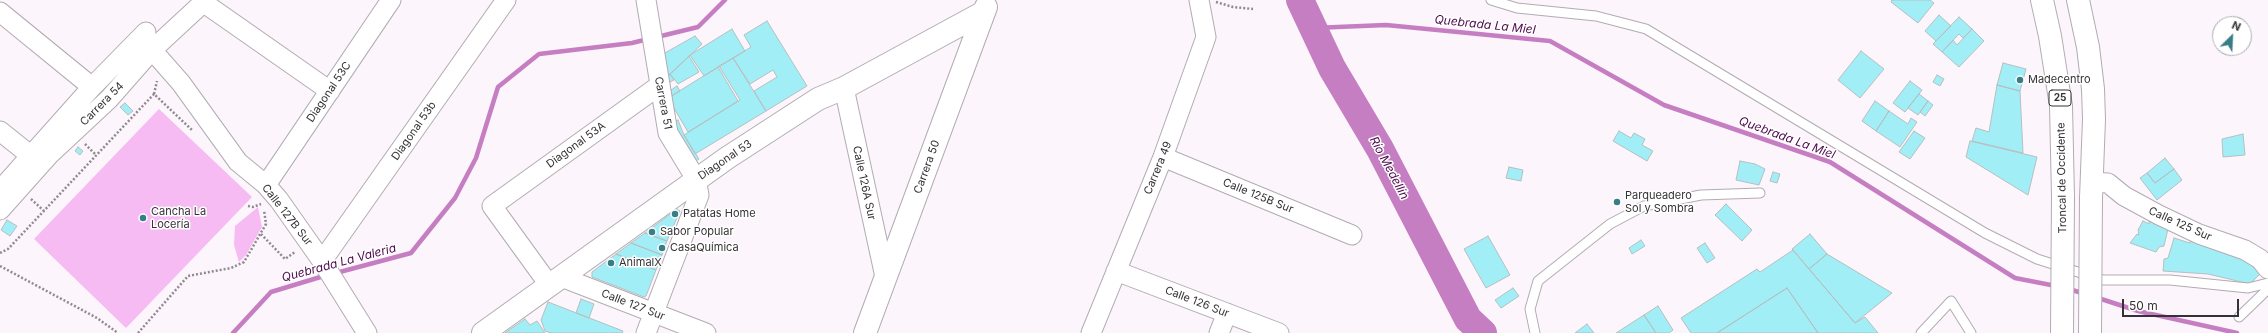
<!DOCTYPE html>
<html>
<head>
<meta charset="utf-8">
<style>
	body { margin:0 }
	#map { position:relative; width:2268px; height:333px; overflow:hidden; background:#fcf5fb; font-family:Inter,sans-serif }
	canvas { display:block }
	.north { position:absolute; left:2212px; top:16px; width:40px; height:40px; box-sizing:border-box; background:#fff; border:1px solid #aeadae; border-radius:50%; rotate:24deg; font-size:11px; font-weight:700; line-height:16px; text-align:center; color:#353235 }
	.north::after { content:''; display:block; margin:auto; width:14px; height:18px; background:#377e87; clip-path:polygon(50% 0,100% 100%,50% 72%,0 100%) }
	.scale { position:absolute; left:2122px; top:299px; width:117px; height:18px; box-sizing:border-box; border:2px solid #353235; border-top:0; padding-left:5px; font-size:12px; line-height:14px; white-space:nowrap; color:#353235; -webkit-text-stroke:3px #fff; paint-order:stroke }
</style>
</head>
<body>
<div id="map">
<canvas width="2268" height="333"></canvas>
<div class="north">N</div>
<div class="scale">50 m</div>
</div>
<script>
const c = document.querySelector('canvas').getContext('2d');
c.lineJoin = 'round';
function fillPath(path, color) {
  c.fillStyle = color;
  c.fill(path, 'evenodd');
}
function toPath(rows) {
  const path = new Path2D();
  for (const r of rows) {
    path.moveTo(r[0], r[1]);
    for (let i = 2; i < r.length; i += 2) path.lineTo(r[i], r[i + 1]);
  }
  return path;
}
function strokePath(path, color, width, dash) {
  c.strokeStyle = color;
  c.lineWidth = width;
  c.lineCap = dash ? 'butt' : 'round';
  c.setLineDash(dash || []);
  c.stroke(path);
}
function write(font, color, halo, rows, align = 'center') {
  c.font = font + ' Inter,sans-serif';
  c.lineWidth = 3;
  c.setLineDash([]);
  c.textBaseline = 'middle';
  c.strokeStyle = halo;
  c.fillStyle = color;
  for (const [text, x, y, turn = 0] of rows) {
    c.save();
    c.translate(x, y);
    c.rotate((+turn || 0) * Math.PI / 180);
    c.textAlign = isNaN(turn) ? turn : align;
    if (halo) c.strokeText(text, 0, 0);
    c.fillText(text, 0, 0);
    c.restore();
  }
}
const green = toPath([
	[159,109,252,197,126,328,34,239],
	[258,207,262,227,246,255,239,262,234,245,235,226]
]);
const stream = toPath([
	[1313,28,1386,25,1550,41,1664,105,1830,162,2015,278,2056,286],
	[657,37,698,27,725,0],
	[336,273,411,253,455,198,476,158,498,87,539,54,632,43,648,39],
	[2069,289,2085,294],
	[2095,297,2138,311,2237,333],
	[233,333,271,292,327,275]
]);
const river = toPath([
	[1300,0,1332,68,1380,149,1468,319,1483,333]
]);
const building = toPath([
	[1892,0,1930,0,1934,3,1918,23,1891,2,1892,0],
	[1939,15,1951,26,1936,41,1925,31,1939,15],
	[1959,17,1972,29,1963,38,1959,34,1942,52,1933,44,1959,17],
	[767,21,807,86,766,111,754,91,777,77,773,70,750,84,733,58,751,47,744,35,767,21],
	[732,29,745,51,704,76,690,55,732,29],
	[1972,29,1984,41,1959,67,1942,52,1953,40,1957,45,1972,29],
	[695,36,702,44,665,79,663,54,695,36],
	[1861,51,1884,69,1860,98,1838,80,1861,51],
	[689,56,699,72,678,84,670,74,689,56],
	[733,58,766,111,695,154,684,135,740,100,719,66,733,58],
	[2003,63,2026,69,2020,91,1997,85,2003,63],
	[718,67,738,101,688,132,668,98,718,67],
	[670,74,674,80,666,84,665,79,670,74],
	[1937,75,1944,79,1940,86,1933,82,1937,75],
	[1910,81,1922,90,1905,112,1893,103,1910,81],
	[1997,85,2020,91,2023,153,1972,141,1976,128,1989,132,1997,85],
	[677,86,680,91,668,98,668,92,677,86],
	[1919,94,1928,101,1918,115,1908,108,1919,94],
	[1875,101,1889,111,1876,131,1862,121,1875,101],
	[1928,101,1933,105,1925,116,1920,112,1928,101],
	[125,103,133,111,128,115,120,107,125,103],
	[1889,111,1908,124,1911,118,1917,122,1900,147,1876,131,1889,111],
	[678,120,684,135,699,159,694,162,673,122,678,120],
	[1619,131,1631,138,1634,133,1645,139,1642,145,1653,151,1647,161,1613,141,1619,131],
	[1914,131,1925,138,1910,159,1899,152,1914,131],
	[2243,134,2245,155,2223,157,2222,139,2243,134],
	[1970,141,2037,157,2028,195,1966,157,1970,141],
	[78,147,83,151,80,155,75,151,78,147],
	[2165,158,2174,169,2155,183,2147,173,2165,158],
	[1740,161,1755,164,1765,169,1759,185,1736,180,1740,161],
	[1509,167,1523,170,1521,181,1506,178,1509,167],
	[2174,169,2182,180,2157,200,2140,178,2147,173,2155,183,2174,169],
	[1773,172,1780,174,1777,183,1770,181,1773,172],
	[1726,204,1752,230,1742,241,1715,215,1726,204],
	[677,209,680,211,667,241,645,233,677,209],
	[7,220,17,226,10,236,1,230,7,220],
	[2143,221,2149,224,2149,221,2168,229,2164,246,2159,247,2156,252,2130,243,2137,234,2139,235,2138,230,2143,221],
	[645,233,667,241,662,255,631,243,645,233],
	[1810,234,1827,254,1809,269,1792,249,1810,234],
	[1488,236,1510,275,1486,288,1464,249,1488,236],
	[2174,238,2190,243,2191,239,2221,250,2250,263,2260,274,2250,284,2208,274,2163,271,2164,259,2168,258,2174,238],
	[1641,240,1645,246,1632,254,1629,248,1641,240],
	[631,243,662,255,656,270,616,254,631,243],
	[1705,243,1715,258,1707,263,1697,248,1705,243],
	[1793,250,1855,323,1865,317,1878,333,1818,333,1787,288,1717,333,1691,333,1681,318,1757,269,1760,272,1793,250],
	[616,254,656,270,646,296,644,297,592,277,592,272,616,254],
	[1827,254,1892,293,1855,323,1809,269,1827,254],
	[1513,288,1519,296,1501,308,1495,300,1513,288],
	[1787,288,1818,333,1717,333,1787,288],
	[581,299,594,304,589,318,576,313,581,299],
	[548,302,623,331,622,333,551,333,545,331,541,320,548,302],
	[1658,306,1673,330,1669,333,1656,333,1644,315,1658,306],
	[1644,315,1656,333,1616,333,1644,315],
	[525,319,530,325,537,321,545,333,505,333,525,319],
	[1587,324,1594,333,1575,333,1587,324]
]);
const path = toPath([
	[1216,2,1233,7,1253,9],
	[154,94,157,81],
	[85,144,96,155],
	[31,199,44,211],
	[248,206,253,207,261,204],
	[261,234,285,259,295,252],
	[0,253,8,249,154,94,193,131],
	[0,266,97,318,118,333],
	[138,333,188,276,231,268,244,262,266,224,264,210]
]);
const lane = toPath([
	[1491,0,1517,8,1596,16,1646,29,1985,233,2037,259,2103,280,2170,280,2248,288,2268,283],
	[2239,317,2267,290,2268,283],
	[1535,333,1530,309,1538,281,1610,224,1644,206,1701,195,1760,193],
	[1921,333,1951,301,1971,333]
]);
const street = toPath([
	[646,0,668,133,696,179,699,195,646,333],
	[204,3,330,91],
	[0,12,92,87],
	[152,50,181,83,238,162,266,185,279,200,322,261,367,333],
	[844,88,885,277],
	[0,131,30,155],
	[1163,157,1352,235],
	[2091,182,2108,183,2124,196,2159,215,2199,234,2245,250,2260,259,2268,269],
	[266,185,391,0],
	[2,188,92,87,146,32],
	[0,210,50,154,109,99,152,50,206,0],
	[322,261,506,0],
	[1116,271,1279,333],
	[561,277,706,333],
	[550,286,492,206,660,85],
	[1091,333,1163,157,1206,37,1199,0],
	[1219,333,1227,313]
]);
const secondary = toPath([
	[483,333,727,158,818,99,844,88,984,12],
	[865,333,986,7]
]);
const highway = toPath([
	[2042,0,2050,36,2061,106,2063,197],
	[2078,0,2088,47,2093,89,2094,119,2091,198]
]);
const highwayBridge = toPath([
	[2062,333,2063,197],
	[2090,333,2091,198]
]);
const markers = [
	[2020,80,4,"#377e87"],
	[1617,202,4,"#377e87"],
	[675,214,4,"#377e87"],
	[143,218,4,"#377e87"],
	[652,232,4,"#377e87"],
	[662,248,4,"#377e87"],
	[611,263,4,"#377e87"]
];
const shields = [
	[2060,98,22]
];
const shieldNames = [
	["25",2060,98]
];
const poiNames = [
	["Madecentro",2028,80],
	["Parqueadero",1625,196],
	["Sol y Sombra",1625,209],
	["Cancha La",151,212],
	["Locería",151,225],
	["Patatas Home",683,214],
	["Sabor Popular",660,232],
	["CasaQuímica",670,248],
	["AnimalX",619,263]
];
const streetNames = [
	["Diagonal 53C",329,92,-56],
	["Carrera 51",663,103,79],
	["Carrera 54",102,104,-45],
	["Diagonal 53b",414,131,-55],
	["Diagonal 53A",576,145,-36],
	["Diagonal 53",725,160,-34],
	["Carrera 50",927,167,-70],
	["Carrera 49",1158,168,-68],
	["Troncal de Occidente",2062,178,-91],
	["Calle 126A Sur",864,183,78],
	["Calle 125B Sur",1258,196,22],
	["Calle 127B Sur",287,215,52],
	["Calle 125 Sur",2180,224,24],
	["Calle 126 Sur",1197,302,21],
	["Calle 127 Sur",633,305,21]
];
const waterNames = [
	["Quebrada La Miel",1485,25,6],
	["Quebrada La Miel",1787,138,20],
	["Río Medellín",1389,168,62],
	["Quebrada La Valeria",339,263,-15]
];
fillPath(green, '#f6bbf2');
strokePath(stream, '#c67ec2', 4.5);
strokePath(river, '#c67ec2', 28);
fillPath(building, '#a2eef7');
strokePath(building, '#b5bfc0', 1);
strokePath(lane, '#b2acb2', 11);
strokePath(street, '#b2acb2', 21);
strokePath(secondary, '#b2acb2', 24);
strokePath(highway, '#b2acb2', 24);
strokePath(path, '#8f8a8f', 2.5, [2, 2]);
strokePath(lane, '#fff', 9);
strokePath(street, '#fff', 19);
strokePath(secondary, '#fff', 22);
strokePath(highway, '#fff', 22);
strokePath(highwayBridge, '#b2acb2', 24, []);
strokePath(highwayBridge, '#fff', 22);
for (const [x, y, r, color] of markers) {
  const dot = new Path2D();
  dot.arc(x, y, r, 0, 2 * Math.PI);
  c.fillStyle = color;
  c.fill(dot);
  strokePath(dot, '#fff', 1.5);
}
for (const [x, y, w] of shields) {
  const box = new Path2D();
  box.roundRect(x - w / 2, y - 8, w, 16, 3);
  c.fillStyle = '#fff';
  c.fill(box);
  strokePath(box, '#353235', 1);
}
write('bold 10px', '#353235', null, shieldNames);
write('11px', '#353235', '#fff', poiNames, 'left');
write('11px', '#353235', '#fff', streetNames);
write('italic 12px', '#4c0a4c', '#fff', waterNames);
</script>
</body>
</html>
